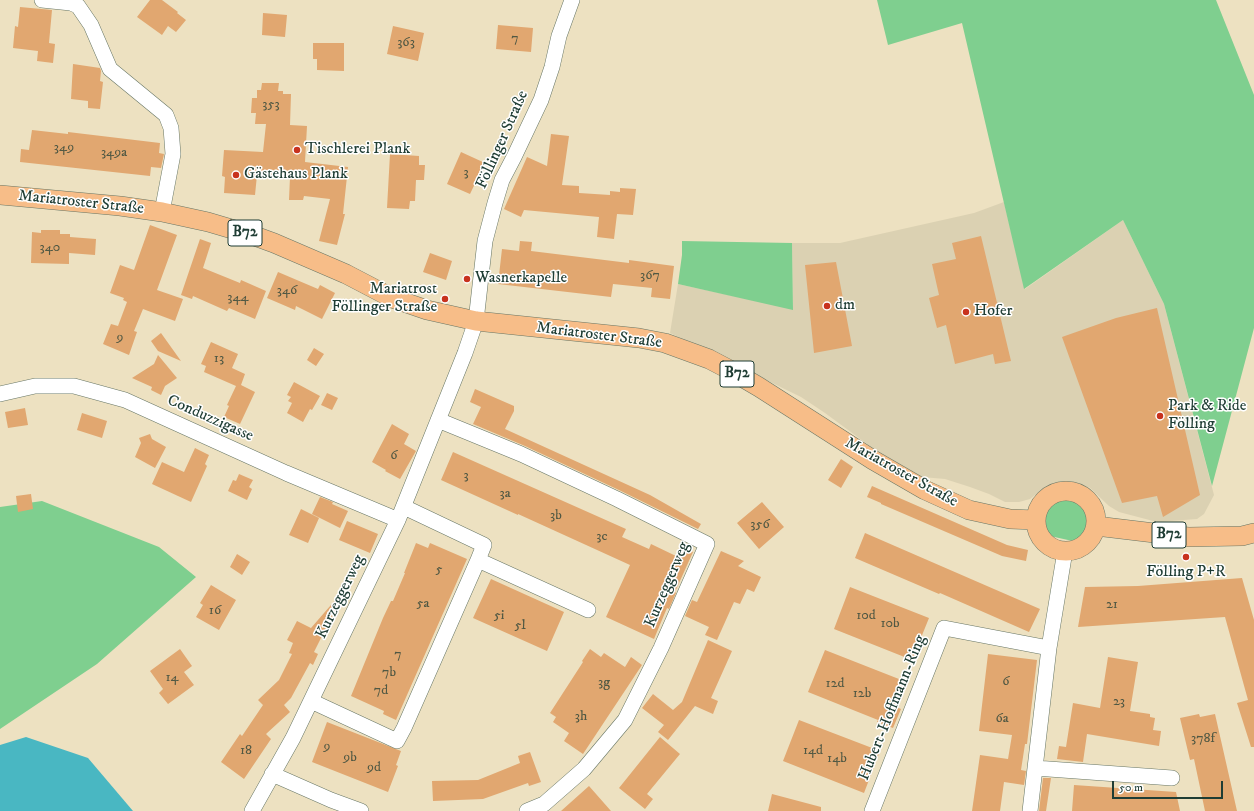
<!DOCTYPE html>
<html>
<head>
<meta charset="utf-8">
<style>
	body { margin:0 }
	#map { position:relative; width:1254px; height:811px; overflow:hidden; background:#ede1c1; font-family:"IM FELL DW Pica",serif }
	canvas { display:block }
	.scale { position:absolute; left:1112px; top:781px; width:111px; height:18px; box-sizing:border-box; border:2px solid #1f3d34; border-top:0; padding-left:5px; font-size:12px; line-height:14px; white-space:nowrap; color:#1f3d34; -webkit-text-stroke:3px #fff; paint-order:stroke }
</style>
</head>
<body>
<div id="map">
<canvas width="1254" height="811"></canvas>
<div class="scale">50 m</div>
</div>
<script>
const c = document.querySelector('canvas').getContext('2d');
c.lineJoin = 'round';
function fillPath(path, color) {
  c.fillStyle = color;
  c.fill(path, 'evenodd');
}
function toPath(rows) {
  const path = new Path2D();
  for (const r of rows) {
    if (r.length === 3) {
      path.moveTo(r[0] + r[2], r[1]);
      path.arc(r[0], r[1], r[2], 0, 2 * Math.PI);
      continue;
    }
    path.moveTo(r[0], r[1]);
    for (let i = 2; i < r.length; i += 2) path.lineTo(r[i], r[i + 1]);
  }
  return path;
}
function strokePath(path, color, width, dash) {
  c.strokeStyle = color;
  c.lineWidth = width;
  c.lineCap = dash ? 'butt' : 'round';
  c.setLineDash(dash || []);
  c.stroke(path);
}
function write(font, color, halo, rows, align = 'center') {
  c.font = font + ' "IM FELL DW Pica",serif';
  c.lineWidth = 3;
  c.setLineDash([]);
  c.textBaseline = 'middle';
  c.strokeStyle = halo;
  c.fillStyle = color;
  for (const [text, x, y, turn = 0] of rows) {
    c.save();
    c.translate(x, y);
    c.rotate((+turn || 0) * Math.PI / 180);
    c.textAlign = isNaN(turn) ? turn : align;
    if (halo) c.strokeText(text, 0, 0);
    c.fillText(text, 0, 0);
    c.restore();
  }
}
const built = toPath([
	[1004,202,1025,289,1123,220,1164,304,1214,495,1204,514,1197,519,1157,522,1119,512,1109,506,1089,487,1035,495,1030,499,1019,502,1005,502,989,494,970,487,945,479,922,477,878,452,825,413,801,397,670,333,678,284,793,309,792,243,840,243,974,213]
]);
const green = toPath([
	[877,0,1216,0,1254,95,1254,328,1212,486,1164,304,1123,220,1024,289,962,23,888,45],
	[682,241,792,243,793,310,678,284,682,255],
	[1064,498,1072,498,1079,501,1084,506,1088,512,1090,519,1089,526,1086,533,1077,542,1050,536,1046,530,1044,523,1044,516,1047,510,1051,504,1057,500],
	[42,501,159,547,196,577,97,664,0,729,0,507]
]);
const water = toPath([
	[26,737,88,758,133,811,0,811,0,745]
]);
const building = toPath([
	[150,0,162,0,178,12,177,13,186,20,176,32,168,26,162,35,137,17],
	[20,7,52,10,49,43,55,44,53,63,37,61,38,51,13,48,15,26,18,27],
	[263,13,287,15,285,37,262,35],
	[498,25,533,28,531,52,496,49],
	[393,26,424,33,418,61,387,54],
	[313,43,344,43,344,71,317,70,317,59,313,59],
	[73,64,100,68,101,71,100,81,103,82,100,109,88,108,88,101,71,99],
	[262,83,279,83,278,91,283,91,283,94,291,94,290,125,307,126,305,162,348,167,343,214,345,214,337,245,319,241,330,199,304,196,303,200,289,200,290,177,257,175,255,195,224,193,225,177,222,176,224,150,263,152,266,124,255,124,256,113,251,113,252,98,257,98,257,90,261,90],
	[32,130,68,134,68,132,160,143,159,153,164,154,161,168,151,167,150,176,20,162,21,149,29,150],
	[551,134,569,136,562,185,579,186,579,193,610,195,610,191,620,192,620,188,636,189,633,215,617,214,614,239,597,237,599,217,524,210,521,217,504,209,527,157,547,166],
	[461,152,485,163,470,194,447,184],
	[390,154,419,156,419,165,425,165,424,180,416,180,415,201,410,201,409,209,387,208],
	[150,225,177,235,157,290,183,299,175,321,143,309,134,331,137,332,129,355,103,344,111,324,118,326,127,302,123,300,124,298,110,293,120,265,134,270],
	[41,230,60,230,60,234,70,234,70,237,96,239,95,255,69,253,69,264,31,263,32,232,41,233],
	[981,236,1011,361,995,364,993,354,955,364,946,325,937,328,929,298,939,295,932,264,956,259,952,243],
	[200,239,211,243,203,268,240,283,241,280,266,291,255,319,229,308,227,311,193,296,192,299,181,295],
	[520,241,532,242,531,251,629,263,629,260,674,266,670,299,651,297,652,288,613,284,611,297,498,284,502,249,519,251],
	[430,253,452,261,446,280,423,272],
	[836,262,852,346,814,353,805,265],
	[278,272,318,289,320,285,335,293,322,319,296,306,295,310,267,298],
	[1157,308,1200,495,1163,517,1157,496,1122,503,1062,337,1116,318],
	[161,333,181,361,158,351,151,341],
	[211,342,238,354,232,368,245,374,241,385,255,392,240,424,224,417,229,406,227,405,236,386,204,372,206,366,201,364],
	[314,348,324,354,316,366,307,360],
	[158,355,177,378,165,386,161,395,151,390,152,387,132,378,154,364],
	[294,382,320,396,312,410,310,409,303,422,287,413,292,403,288,401,291,397,287,395],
	[475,389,514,406,514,411,505,429,650,495,701,524,698,529,621,491,525,446,473,424,481,407,470,402],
	[327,393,338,398,332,410,321,405],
	[25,408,28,425,8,428,5,412],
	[82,413,107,421,102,438,77,430],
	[392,424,409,434,404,444,416,451,400,479,385,471,386,470,372,462],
	[150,434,152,439,166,447,155,468,135,457,141,443,139,438],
	[195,448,209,455,205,464,207,466,191,502,152,484,162,462,184,472],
	[453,452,626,529,622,537,649,549,651,544,676,556,680,547,693,552,675,592,676,593,669,609,667,608,654,639,606,617,630,565,518,514,518,515,441,480],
	[841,459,853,467,841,488,828,480],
	[239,474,253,480,249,487,252,489,247,500,228,491,233,480,236,481],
	[872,486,1007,545,1028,550,1026,561,1002,556,881,504,881,503,867,497],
	[31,494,33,509,18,512,16,496],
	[320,497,333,502,332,504,348,511,340,528,312,514],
	[762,502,784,527,759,549,737,523],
	[301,509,319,518,308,543,289,535],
	[347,521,378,534,370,553,339,540],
	[865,533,1040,609,1029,632,940,593,939,594,855,558],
	[416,543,428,548,430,543,467,559,396,720,383,714,384,711,351,696,383,618,391,601,393,601,405,573,404,573],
	[721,551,744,561,738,566,761,577,754,592,747,589,740,604,734,602,717,640,705,635,709,627,685,616,692,600,697,602],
	[237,554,250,562,242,575,230,567],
	[1242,578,1254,620,1254,747,1251,747,1237,703,1248,700,1225,617,1078,627,1085,587,1138,586],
	[491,579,564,612,547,651,473,618],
	[211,585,236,600,219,630,196,617,203,605,200,603],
	[850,587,929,618,912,660,834,629],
	[337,598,340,600,314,652,318,654,313,665,310,663,291,698,284,705,290,712,266,734,271,739,244,779,221,762,240,734,242,736,263,705,258,700,279,680,292,654,289,653,293,643,287,640,297,621,311,628],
	[708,640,732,651,711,698,718,701,713,714,695,706,668,740,658,732,664,725,642,708,653,694,673,710,682,702],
	[180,649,192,666,184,672,194,685,168,704,159,693,163,689,150,671],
	[590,649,601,657,604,653,625,667,631,657,642,665,583,754,564,741,569,733,553,722,556,717,550,713,583,662,582,661],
	[825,650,904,681,894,706,901,709,893,728,877,722,878,720,808,692],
	[988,654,1037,660,1027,744,1025,744,1021,770,1026,771,1024,785,1004,782,1000,811,972,811,980,755,1008,759,1012,735,979,731],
	[1108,657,1138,662,1130,711,1150,714,1150,717,1155,718,1153,730,1161,731,1159,746,1087,734,1083,762,1057,759,1059,746,1066,747,1073,703,1100,708],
	[1199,714,1200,717,1215,714,1237,811,1205,811,1194,759,1190,760,1180,718],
	[799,720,880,751,864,793,783,761],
	[327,722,401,751,396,765,398,766,388,792,312,762],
	[660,737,680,754,647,794,653,799,645,809,619,788],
	[530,752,541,782,529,786,528,783,483,799,433,801,432,781,478,780,520,763,518,756],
	[1043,778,1051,778,1046,811,1039,811],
	[1074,785,1176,792,1180,811,1072,811],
	[589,786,611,811,561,811],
	[772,794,821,807,821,811,768,811]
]);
const minor = toPath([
	[42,0,71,3,78,6,91,25,110,69,166,115,171,128,173,154,162,212],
	[0,394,35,386,74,386,125,400,286,473,398,520],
	[438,420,521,454,617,499,707,544,661,648,625,720,584,769,544,804,527,811],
	[478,560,588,610],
	[311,701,397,741,404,728,478,560,484,545,404,507],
	[1035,768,1172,778],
	[272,774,331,800,361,811],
	[252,811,293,738,398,520,465,353,476,321,485,241,495,203,502,180,514,157,541,100,552,67,559,36,572,0],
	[872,811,944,628,1049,648],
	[1030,811,1049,648,1065,551]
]);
const major = toPath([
	[0,195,120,206,162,212,208,222,252,235,274,243,346,274,392,298,427,310,476,321,639,338,665,343,709,359,730,370,759,387,873,460,925,490,969,510,1010,519,1036,520],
	[1066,521,30],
	[1096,526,1188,537,1242,536,1254,533]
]);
const markers = [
	[297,150,4,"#c8321e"],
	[236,175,4,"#c8321e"],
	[467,279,4,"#c8321e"],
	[445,299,4,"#c8321e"],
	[827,306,4,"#c8321e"],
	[966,312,4,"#c8321e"],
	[1160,416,4,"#c8321e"],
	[1186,557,4,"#c8321e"]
];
const numberNames = [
	["7",515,39],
	["363",406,43],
	["353",271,105],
	["349",64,148],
	["349a",114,153],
	["3",466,173],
	["340",50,248],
	["367",650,276],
	["346",287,291],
	["344",238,298],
	["9",120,338],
	["13",219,359],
	["6",394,456],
	["3",466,476],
	["3a",505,494],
	["3b",556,516],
	["356",760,525],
	["3c",602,537],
	["5",439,570],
	["5a",423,604],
	["21",1112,605],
	["16",215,611],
	["5i",499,616],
	["10d",866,616],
	["10b",890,624],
	["5l",520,626],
	["7",398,655],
	["7b",389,673],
	["14",172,678],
	["6",1006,682],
	["3g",604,683],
	["12d",835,684],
	["7d",381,691],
	["12b",862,694],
	["23",1119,702],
	["3h",581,717],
	["6a",1002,719],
	["378f",1203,739],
	["9",327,747],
	["18",246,751],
	["14d",813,751],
	["9b",350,758],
	["14b",837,759],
	["9d",374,768]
];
const shields = [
	[245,233,34],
	[737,374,34],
	[1169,535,34]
];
const shieldNames = [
	["B72",245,233],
	["B72",737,374],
	["B72",1169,535]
];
const streetNames = [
	["Föllinger Straße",503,140,-66],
	["Mariatroster Straße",81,203,6],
	["Mariatroster Straße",599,336,7],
	["Conduzzigasse",210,419,24],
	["Mariatroster Straße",901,473,29],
	["Kurzeggerweg",668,585,-67],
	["Kurzeggerweg",341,597,-64],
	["Hubert-Hoffmann-Ring",893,708,-68]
];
const poiNames = [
	["Tischlerei Plank",305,150],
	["Gästehaus Plank",244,175],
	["Wasnerkapelle",475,279],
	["Mariatrost",437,290,"right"],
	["Föllinger Straße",437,308,"right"],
	["dm",835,306],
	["Hofer",974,312],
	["Park & Ride",1168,407],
	["Fölling",1168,425],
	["Fölling P+R",1186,573,"center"]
];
fillPath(built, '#dbd1b2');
fillPath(green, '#7fcf8f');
fillPath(water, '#49b7c2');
fillPath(building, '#e1a770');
strokePath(minor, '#677665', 16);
strokePath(major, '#677665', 20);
strokePath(minor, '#fff', 15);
strokePath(major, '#f7bd88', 19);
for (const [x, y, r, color] of markers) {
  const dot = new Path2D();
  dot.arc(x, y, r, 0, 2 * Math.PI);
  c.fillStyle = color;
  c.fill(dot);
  strokePath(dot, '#fff', 1.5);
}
write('14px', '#505843', null, numberNames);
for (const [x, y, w] of shields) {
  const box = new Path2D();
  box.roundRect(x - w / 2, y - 13, w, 26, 3);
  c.fillStyle = '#fff';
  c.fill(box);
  strokePath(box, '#1f3d34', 1);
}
write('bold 15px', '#1f3d34', null, shieldNames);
write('16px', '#1f3d34', '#fff', streetNames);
write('16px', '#1f3d34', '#fff', poiNames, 'left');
</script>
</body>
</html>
